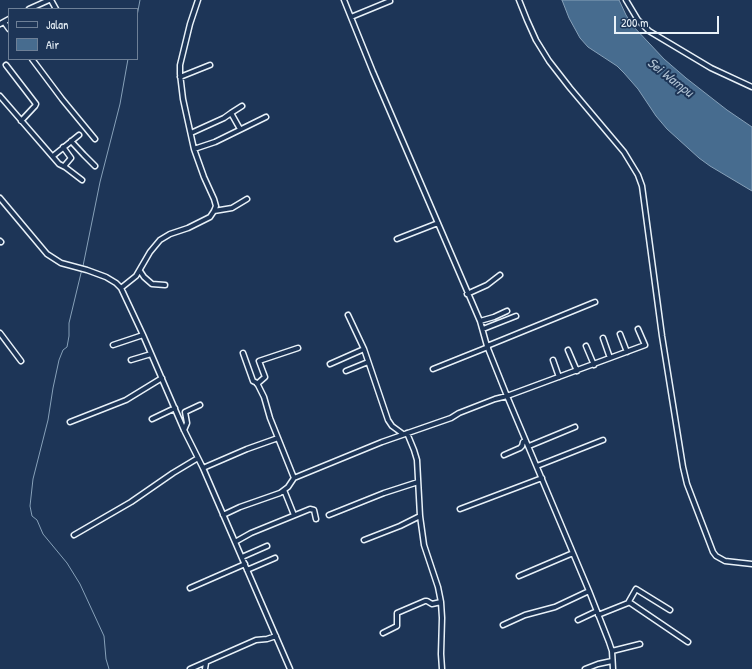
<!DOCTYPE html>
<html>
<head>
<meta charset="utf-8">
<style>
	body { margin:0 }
	#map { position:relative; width:752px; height:669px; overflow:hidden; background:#1d3557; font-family:"Patrick Hand",sans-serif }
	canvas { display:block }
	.legend { position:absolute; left:8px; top:8px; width:130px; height:52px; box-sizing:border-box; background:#1d3557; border:1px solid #6e8097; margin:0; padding:5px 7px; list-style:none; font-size:12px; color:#e8f1f8 }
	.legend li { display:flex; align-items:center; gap:8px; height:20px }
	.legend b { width:20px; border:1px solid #6e8097 }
	.scale { position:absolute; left:614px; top:16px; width:105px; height:18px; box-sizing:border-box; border:2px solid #e8f1f8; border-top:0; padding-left:5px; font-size:12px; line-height:14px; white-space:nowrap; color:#e8f1f8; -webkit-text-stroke:3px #1d3557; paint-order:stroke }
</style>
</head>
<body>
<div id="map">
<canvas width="752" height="669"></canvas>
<ul class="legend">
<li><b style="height:5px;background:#1d3557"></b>Jalan</li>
<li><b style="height:11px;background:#476c8f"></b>Air</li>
</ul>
<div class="scale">200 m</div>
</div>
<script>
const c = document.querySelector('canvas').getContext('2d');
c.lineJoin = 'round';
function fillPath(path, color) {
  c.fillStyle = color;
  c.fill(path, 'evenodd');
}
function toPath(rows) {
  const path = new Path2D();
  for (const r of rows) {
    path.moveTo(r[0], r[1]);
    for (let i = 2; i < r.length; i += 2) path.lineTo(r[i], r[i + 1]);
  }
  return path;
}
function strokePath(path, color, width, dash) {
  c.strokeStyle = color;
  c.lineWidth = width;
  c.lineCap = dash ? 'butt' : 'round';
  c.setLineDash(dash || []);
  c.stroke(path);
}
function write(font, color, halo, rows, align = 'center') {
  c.font = font + ' "Patrick Hand",sans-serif';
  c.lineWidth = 4;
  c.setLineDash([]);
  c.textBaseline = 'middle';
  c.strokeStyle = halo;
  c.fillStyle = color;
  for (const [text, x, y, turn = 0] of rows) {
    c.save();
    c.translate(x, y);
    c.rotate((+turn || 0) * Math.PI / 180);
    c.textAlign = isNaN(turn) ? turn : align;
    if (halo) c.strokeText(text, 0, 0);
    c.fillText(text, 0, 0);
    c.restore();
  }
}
const water = toPath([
	[562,0,619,0,626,15,633,26,664,59,686,78,727,110,752,127,752,191,710,166,699,158,667,129,656,116,638,89,624,73,617,66,588,47,580,38,569,18,562,0]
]);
const stream = toPath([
	[137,16,140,0],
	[83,266,100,182,120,104,128,59],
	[82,269,69,323,69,336,67,347,63,350,59,360,53,388,48,420,33,479,30,506,32,516,37,520,43,534,67,563,80,584,104,636,106,659,109,669]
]);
const minor = toPath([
	[51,0,56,9],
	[344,0,373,72,480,321,487,346,507,396,589,591,609,642,612,651,613,669],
	[519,0,527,20,536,40,549,61,570,88,624,152,638,175,642,186,662,336,683,467,687,484,713,552,716,556,725,561,752,564],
	[626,0,638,20,649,31,711,68,752,87],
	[29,9,49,0],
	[351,17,390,1],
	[4,22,9,29],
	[0,24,9,19],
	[32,59,62,99,95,139],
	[6,65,36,104,35,106,21,121],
	[180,77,210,65],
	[0,96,59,164,65,167],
	[240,129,231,113,242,106],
	[191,133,224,118,231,113],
	[71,141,84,155,95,166],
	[63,147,71,158,65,165,65,167,82,180],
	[194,149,215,142,266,117],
	[53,156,79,135],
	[0,198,47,254,61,263,87,270,106,277,116,283,121,288,143,335,184,430,203,468,290,669],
	[214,211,232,208,247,199],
	[397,239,438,223],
	[0,241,1,242],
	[140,271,144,277,152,284,165,285],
	[121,288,136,276,150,252,160,240,170,234,188,228,210,217,214,211,216,206,214,199,204,177,194,149,183,99,180,74,180,65,190,24,198,0],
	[467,294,487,285,500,275],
	[348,315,364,349,388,420,392,426,403,434],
	[480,321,494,317,507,311],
	[483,329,516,316],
	[0,333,21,361],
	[620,334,627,352],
	[603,338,610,358],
	[113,345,143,335],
	[487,346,595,302],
	[586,346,594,365],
	[568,350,577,371],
	[243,353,253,381,257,383,264,397,270,418,294,478],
	[131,360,151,354],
	[553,360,559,377],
	[330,364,364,349],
	[433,369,488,347],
	[346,371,368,362],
	[257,384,265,377,259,361,298,348],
	[152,419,175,408],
	[70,422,126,400,162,378],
	[184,430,187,423,185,412,200,405],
	[407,433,414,450,417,460,420,516,424,545,438,587,441,602,442,618,441,654,442,669],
	[529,446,575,427],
	[504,455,520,448,522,446,523,442,526,441],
	[537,466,603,440],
	[203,468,247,449,278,438],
	[284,490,294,515],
	[460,509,542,478],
	[223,515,240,507,280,493,288,487,294,478,382,442,451,418,459,413,495,399,507,396,645,345,638,329],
	[329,515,384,493,418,482],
	[74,535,131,502,173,473,198,458],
	[364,540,400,526,420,516],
	[235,542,251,533,310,509,314,510,316,519],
	[242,557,267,546],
	[247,570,275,558],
	[519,576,573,553],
	[190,588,245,564],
	[629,602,688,642],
	[598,615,628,603,636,589,670,610],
	[578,620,597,611],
	[503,625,525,615,555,607,589,591],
	[383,633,397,626,397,613,425,601,427,601,432,604,441,602],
	[612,651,640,644],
	[190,669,256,640,267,639,276,636],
	[205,669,206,663],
	[585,669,598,664,612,661]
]);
const waterNames = [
	["Sei Wampu",670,78,38]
];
fillPath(water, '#476c8f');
strokePath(water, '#87a1b9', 1);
strokePath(stream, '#87a1b9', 1);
strokePath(minor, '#e8f1f8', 7);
strokePath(minor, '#1d3557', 4);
write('italic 14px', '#b0c2d3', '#1d3557', waterNames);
</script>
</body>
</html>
